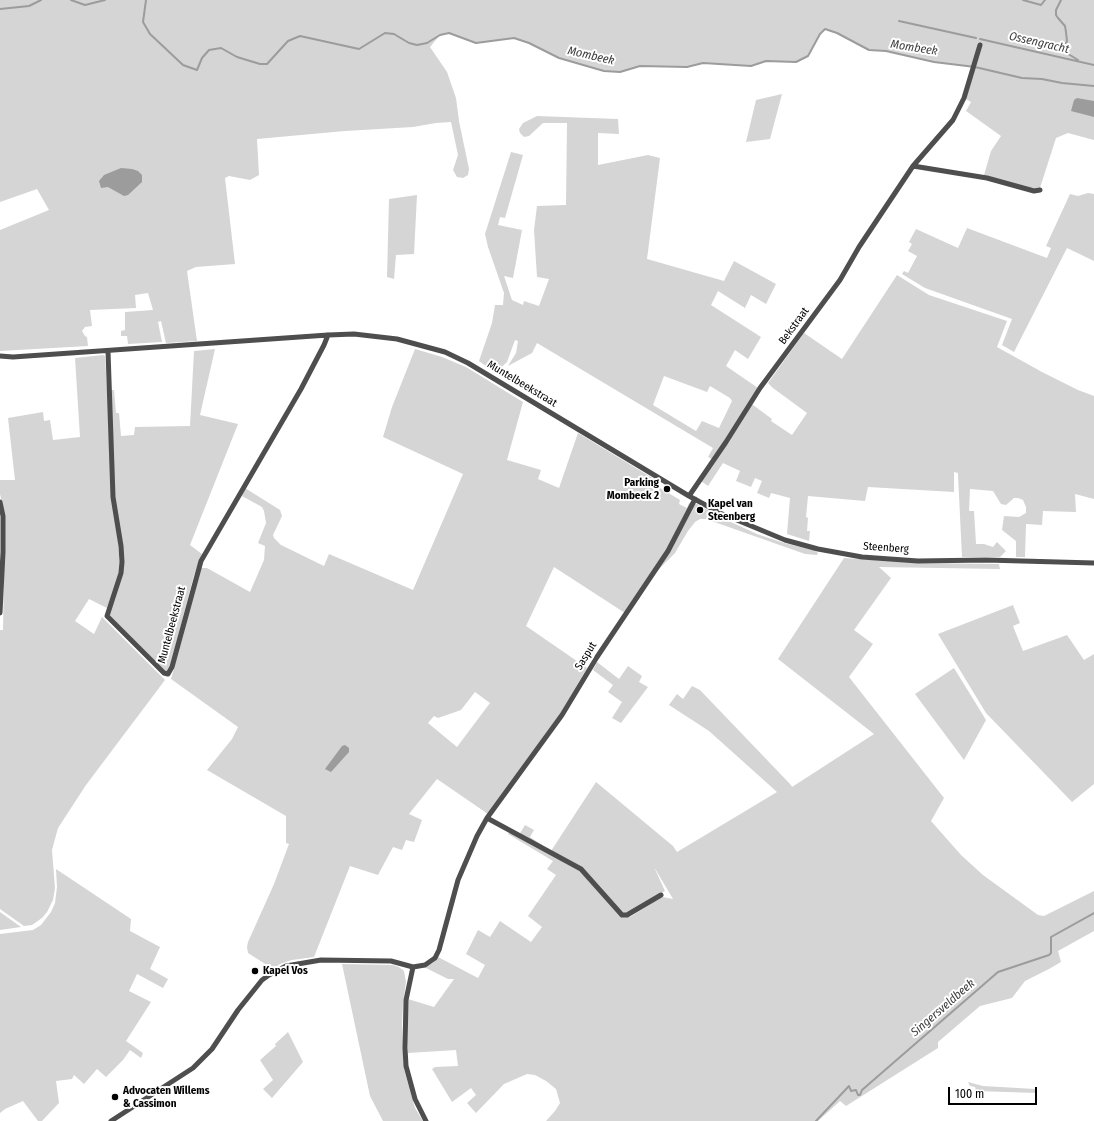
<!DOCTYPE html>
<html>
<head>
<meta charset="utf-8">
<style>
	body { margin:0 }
	#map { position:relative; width:1094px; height:1121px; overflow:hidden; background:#fff; font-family:"Fira Sans Condensed",sans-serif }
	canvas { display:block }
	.scale { position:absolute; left:948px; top:1087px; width:89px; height:18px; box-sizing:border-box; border:2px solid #000; border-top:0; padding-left:5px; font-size:12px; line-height:14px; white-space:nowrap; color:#000; -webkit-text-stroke:3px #fff; paint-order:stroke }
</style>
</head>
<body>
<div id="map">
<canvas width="1094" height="1121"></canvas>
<div class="scale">100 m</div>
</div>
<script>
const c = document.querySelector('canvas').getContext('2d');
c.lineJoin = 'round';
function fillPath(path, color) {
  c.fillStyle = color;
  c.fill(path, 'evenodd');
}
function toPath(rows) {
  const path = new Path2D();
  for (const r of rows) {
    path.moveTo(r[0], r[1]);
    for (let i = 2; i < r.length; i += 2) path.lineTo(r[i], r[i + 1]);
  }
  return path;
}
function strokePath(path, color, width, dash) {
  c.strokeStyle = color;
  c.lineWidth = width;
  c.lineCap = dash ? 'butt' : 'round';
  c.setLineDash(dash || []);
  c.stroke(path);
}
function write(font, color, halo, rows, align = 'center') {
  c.font = font + ' "Fira Sans Condensed",sans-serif';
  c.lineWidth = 4;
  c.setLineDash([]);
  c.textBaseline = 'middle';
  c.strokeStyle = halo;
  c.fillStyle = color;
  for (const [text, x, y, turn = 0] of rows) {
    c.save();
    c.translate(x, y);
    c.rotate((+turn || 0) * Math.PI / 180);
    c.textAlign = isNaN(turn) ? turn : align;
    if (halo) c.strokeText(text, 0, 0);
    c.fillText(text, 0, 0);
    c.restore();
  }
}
const green = toPath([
	[0,0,1094,0,1094,140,1068,133,1056,138,1039,191,984,175,991,151,1001,136,966,111,971,102,966,99,975,67,934,62,886,51,869,50,837,33,825,29,820,34,808,56,796,62,766,61,751,66,703,63,687,67,640,66,620,72,604,71,559,58,529,43,514,38,476,43,449,33,440,35,430,47,447,72,456,98,459,121,469,169,468,175,463,178,457,177,453,170,458,155,451,122,436,123,413,127,345,131,257,139,259,175,250,180,229,176,225,178,235,264,196,267,187,271,197,341,166,343,161,321,158,322,162,342,128,344,127,336,121,336,121,331,125,330,125,312,153,310,148,293,135,295,136,308,90,310,92,326,85,327,82,331,85,336,87,337,88,346,0,351,0,230,49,210,37,189,0,202],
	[782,94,770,139,746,142,756,100],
	[537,116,618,119,619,134,598,133,598,165,648,155,660,158,647,259,724,281,734,261,776,284,766,304,751,295,745,308,718,291,711,305,761,337,748,359,735,350,726,366,758,388,749,402,772,419,771,421,792,435,807,413,773,388,768,383,804,333,842,359,897,275,929,295,1007,321,997,347,1042,372,1078,390,1094,396,1094,499,1075,494,1076,512,1043,511,1042,525,1026,524,1025,557,1016,557,1016,541,1002,530,1004,516,1019,517,1026,513,1026,507,1023,500,1018,498,1014,498,1006,505,1001,504,993,491,970,489,969,511,974,511,976,544,984,544,993,547,997,542,1006,551,1000,557,962,557,958,475,958,473,954,472,954,492,868,487,865,501,808,496,806,517,808,518,807,531,810,531,809,541,787,534,790,498,771,493,769,498,757,493,762,481,755,478,751,487,736,481,740,471,723,463,708,486,701,481,712,459,708,457,713,448,537,343,532,353,508,366,516,353,518,341,515,340,507,362,495,373,479,361,492,323,495,305,503,305,504,293,488,247,485,234,511,152,523,155,505,218,500,217,498,225,522,230,513,278,504,276,512,300,523,305,524,301,539,306,549,279,537,277,534,230,537,206,566,205,567,123,543,123,529,136,524,137,520,133,519,129,523,123],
	[664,376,707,392,710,386,730,398,732,401,719,428,702,421,696,431,653,405],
	[1088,193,1094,194,1094,261,1067,248,1014,352,1002,345,1012,319,925,288,902,274,904,271,908,273,917,256,908,251,912,244,909,242,916,229,958,248,967,228,1047,258,1051,248,1046,246,1070,194,1078,196],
	[417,195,414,254,396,255,394,279,387,277,389,199],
	[215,349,200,415,238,424,190,545,202,554,194,575,170,667,166,673,109,617,109,613,123,573,118,542,120,565,118,578,107,608,89,599,75,621,94,634,102,617,165,680,86,785,58,828,52,850,55,888,53,900,47,912,42,918,32,925,24,926,0,909,0,630,3,630,5,516,0,494,0,480,15,480,8,418,43,412,44,421,50,420,53,440,80,437,75,358,103,355,105,356,107,390,114,390,116,413,119,413,121,436,134,435,135,427,190,426,194,351],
	[415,349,442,357,466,367,523,402,507,460,541,470,538,479,559,488,578,433,659,482,657,486,680,500,679,504,687,508,689,503,697,504,720,517,757,534,784,543,814,550,818,553,817,555,805,554,706,519,700,519,695,522,688,531,675,553,656,572,639,598,637,596,625,613,554,567,526,626,587,668,560,714,488,814,437,779,409,814,422,820,414,842,406,840,402,850,393,847,378,875,350,866,314,957,292,960,280,964,273,969,248,953,247,947,248,942,274,884,289,844,286,843,286,816,207,770,232,739,238,727,171,679,183,636,195,585,201,568,207,568,250,592,264,560,265,546,258,543,266,523,264,511,262,507,242,496,245,488,280,510,282,516,273,535,274,538,281,545,324,566,329,554,413,590,463,474,383,437,392,407],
	[475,692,490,703,457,747,428,723,434,716,438,718,461,710],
	[844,558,920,563,999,564,1000,569,879,567,891,578,854,630,873,644,849,677,944,798,931,821,961,855,983,875,1038,915,1044,916,1094,891,1094,931,1058,951,1061,962,1049,969,1025,981,1012,998,980,1006,938,1042,938,1048,846,1106,840,1101,818,1121,546,1121,555,1111,560,1103,556,1089,546,1081,535,1075,527,1074,504,1084,476,1113,467,1103,476,1095,471,1088,452,1102,432,1069,435,1067,458,1066,456,1050,408,1053,408,999,434,1007,454,979,448,979,424,967,433,963,438,957,478,978,485,965,466,954,478,930,490,937,500,921,531,942,542,927,528,916,556,875,547,869,553,861,508,834,511,830,519,835,525,825,534,830,530,837,551,851,596,782,673,846,677,852,777,792,709,731,669,705,677,694,683,699,692,686,700,690,791,785,792,787,874,734,778,659],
	[654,867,673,899,663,897,660,898,630,917,628,913,665,891],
	[1013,605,1020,623,1013,626,1023,651,1067,635,1084,660,1094,654,1094,784,1072,802,986,713,938,634],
	[597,662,619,679,628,666,642,676,639,682,648,687,621,723,612,718,622,702,608,692,613,685,593,670],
	[954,668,986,720,964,760,915,694],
	[56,869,131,919,130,931,160,947,150,969,168,979,163,988,137,974,129,991,151,1002,126,1041,143,1053,141,1058,130,1050,123,1060,106,1077,97,1069,84,1084,74,1075,72,1079,56,1081,59,1103,42,1121,38,1121,23,1101,5,1109,0,1113,0,934,33,930,41,925,51,912,55,903,57,887],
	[0,912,21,927,0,930],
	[342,964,393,965,399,967,404,971,406,982,403,1003,402,1025,404,1069,415,1108,423,1121,383,1121,370,1096],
	[288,1032,303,1062,272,1098,263,1089,273,1080,260,1060,276,1046,275,1044],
	[968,1082,983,1086,1035,1089,1037,1093,976,1091,975,1087,970,1086]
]);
const water = toPath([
	[1077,98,1094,101,1094,117,1071,111,1074,100],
	[121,168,132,169,138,171,142,175,142,182,128,195,124,196,108,187,101,188,99,181,104,175],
	[345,745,349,748,349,752,331,772,325,769,342,746]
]);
const stream = toPath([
	[71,0,85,5,105,0],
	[146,0,143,22,150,34,183,65,197,70,202,58,209,50,221,48,237,57,260,64,267,64,288,41,300,36,359,49,385,33,394,34,409,43,417,45,427,43,440,35,449,33,476,43,514,38,529,43,559,58,604,71,620,72,640,66,687,67,703,63,751,66,766,61,796,62,808,56,820,34,825,29,837,33,869,50,886,51,934,62,975,67,1022,78,1042,79,1062,83,1094,86],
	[1023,0,1041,5,1045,0],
	[1061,0,1056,10,1056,15,1058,18,1065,26,1066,32,1067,41,1064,48,1065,52,1078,60],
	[0,9,29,6,41,0],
	[899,21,976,38],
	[980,39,1094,65],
	[816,1121,849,1086,851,1091,856,1090,858,1095,860,1095,862,1090,998,972,1049,955,1051,953,1051,937,1094,913]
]);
const street = toPath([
	[913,166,987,178,1034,191,1040,190],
	[108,351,113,497,121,546,122,562,121,573,107,616,164,673,168,674,172,667,201,561,301,389,324,345,328,335],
	[0,356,13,357,85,352,328,335,354,334,397,339,445,352,468,363,689,496,720,513,785,540,818,549,862,557,918,561,986,560,1094,563],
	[689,496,726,442,760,388,840,280,859,247,913,166,953,120,964,98,980,45],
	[0,502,3,516,3,552,0,613],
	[487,818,581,869,622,915,627,915,661,895],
	[413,967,406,1000,405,1048,406,1066,415,1099,426,1121],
	[111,1121,193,1068,212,1049,238,1010,262,980,269,975,286,966,321,960,391,961,413,967,425,965,435,958,439,950,458,880,477,836,487,818,562,715,597,657,668,551,695,499]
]);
const markers = [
	[667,489,4,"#000"],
	[700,510,4,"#000"],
	[255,971,4,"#000"],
	[115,1097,4,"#000"]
];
const streetNames = [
	["Bekstraat",794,326,-54],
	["Muntelbeekstraat",522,384,31],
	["Steenberg",886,548,4],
	["Muntelbeekstraat",172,625,-75],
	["Sasput",586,656,-58]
];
const poiNames = [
	["Parking",659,483,"right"],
	["Mombeek 2",659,496,"right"],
	["Kapel van",708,504],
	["Steenberg",708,517],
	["Kapel Vos",263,971],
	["Advocaten Willems",123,1091],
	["& Cassimon",123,1104]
];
const waterNames = [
	["Ossengracht",1039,43,13],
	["Mombeek",914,48,9],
	["Mombeek",591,56,13],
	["Singersveldbeek",943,1008,-41]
];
fillPath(green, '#d5d5d5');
fillPath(water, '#9c9c9c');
strokePath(stream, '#9c9c9c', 2);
strokePath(street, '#4e4e4e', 5);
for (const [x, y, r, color] of markers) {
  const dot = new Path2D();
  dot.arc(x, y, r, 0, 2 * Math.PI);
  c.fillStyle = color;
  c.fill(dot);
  strokePath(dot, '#fff', 1.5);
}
write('11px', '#000', '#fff', streetNames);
write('bold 11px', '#000', '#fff', poiNames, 'left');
write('italic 12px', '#3d3d3d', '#fff', waterNames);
</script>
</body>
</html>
